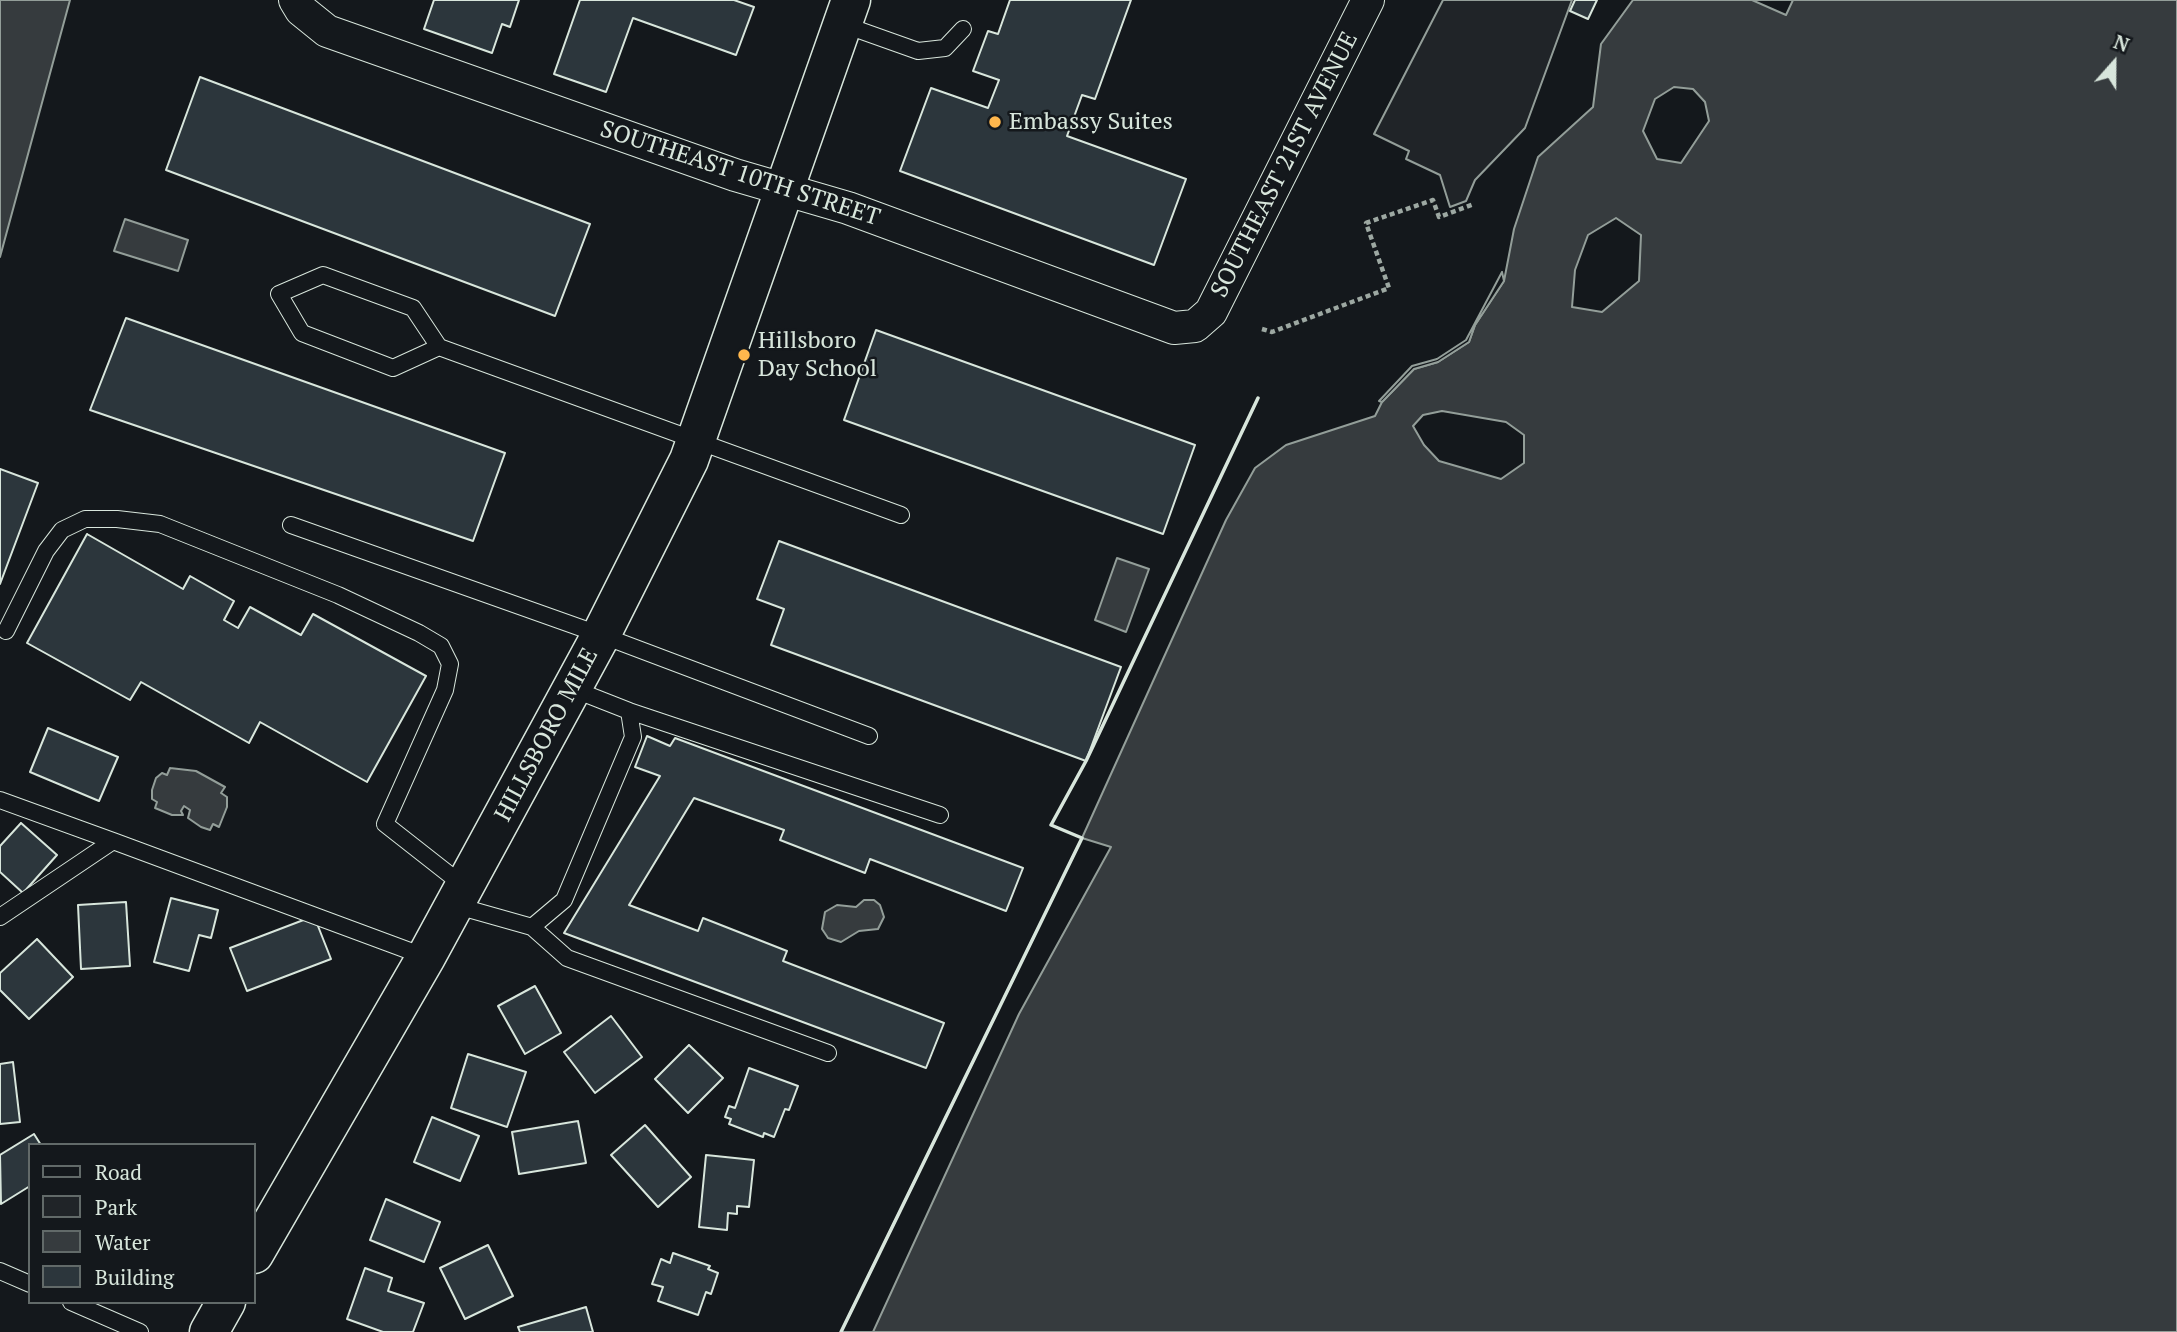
<!DOCTYPE html>
<html>
<head>
<meta charset="utf-8">
<style>
	body { margin:0 }
	#map { position:relative; width:2177px; height:1332px; overflow:hidden; background:#14181c; font-family:"PT Serif",serif }
	canvas { display:block }
	.legend { position:absolute; left:28px; top:1143px; width:228px; height:161px; box-sizing:border-box; background:#14181c; border:2px solid #626a69; margin:0; padding:9px 12px; list-style:none; font-size:21px; color:#d8e6dc }
	.legend li { display:flex; align-items:center; gap:14px; height:35px }
	.legend b { width:35px; border:2px solid #626a69 }
	.north { position:absolute; left:2079px; top:28px; width:70px; height:70px; -webkit-text-stroke:5px #14181c; paint-order:stroke; rotate:21deg; font-size:19px; font-weight:700; line-height:28px; text-align:center; color:#d8e6dc }
	.north::after { content:''; display:block; margin:auto; width:24px; height:32px; background:#d8e6dc; clip-path:polygon(50% 0,100% 100%,50% 72%,0 100%) }
</style>
</head>
<body>
<div id="map">
<canvas width="2177" height="1332"></canvas>
<ul class="legend">
<li><b style="height:9px;background:#14181c"></b>Road</li>
<li><b style="height:19px;background:#202428"></b>Park</li>
<li><b style="height:19px;background:#363b3e"></b>Water</li>
<li><b style="height:19px;background:#2c363c"></b>Building</li>
</ul>
<div class="north">N</div>
</div>
<script>
const c = document.querySelector('canvas').getContext('2d');
c.lineJoin = 'round';
function fillPath(path, color) {
  c.fillStyle = color;
  c.fill(path, 'evenodd');
}
function toPath(rows) {
  const path = new Path2D();
  for (const r of rows) {
    path.moveTo(r[0], r[1]);
    for (let i = 2; i < r.length; i += 2) path.lineTo(r[i], r[i + 1]);
  }
  return path;
}
function strokePath(path, color, width, dash) {
  c.strokeStyle = color;
  c.lineWidth = width;
  c.lineCap = dash ? 'butt' : 'round';
  c.setLineDash(dash || []);
  c.stroke(path);
}
function write(font, color, halo, rows, align = 'center') {
  c.font = font + ' "PT Serif",serif';
  c.lineWidth = 5;
  c.setLineDash([]);
  c.textBaseline = 'middle';
  c.strokeStyle = halo;
  c.fillStyle = color;
  for (const [text, x, y, turn = 0] of rows) {
    c.save();
    c.translate(x, y);
    c.rotate((+turn || 0) * Math.PI / 180);
    c.textAlign = isNaN(turn) ? turn : align;
    if (halo) c.strokeText(text, 0, 0);
    c.fillText(text, 0, 0);
    c.restore();
  }
}
const green = toPath([
	[1443,0,1572,0,1525,128,1475,180,1466,201,1450,207,1440,175,1406,159,1409,151,1374,134,1443,0]
]);
const water = toPath([
	[0,0,70,0,0,257,0,0],
	[1633,0,2177,0,2177,1332,841,1332,1082,838,1226,520,1255,468,1286,445,1375,416,1382,402,1414,369,1438,362,1469,342,1475,325,1504,281,1514,229,1538,157,1593,107,1601,44,1633,0],
	[125,219,188,240,178,271,114,251,125,219],
	[1117,558,1149,569,1126,632,1095,620,1117,558],
	[170,768,196,771,225,787,221,793,227,797,227,807,219,827,213,824,210,830,201,827,188,818,190,810,184,806,181,811,183,815,172,815,155,808,157,802,152,799,152,790,156,778,162,773,167,775,170,768],
	[864,900,874,900,880,905,884,917,878,929,859,931,841,942,828,938,822,929,825,912,837,905,856,907,864,900]
]);
const pier = toPath([
	[1752,0,1793,0,1786,15,1752,0],
	[1674,87,1693,89,1705,102,1709,121,1681,163,1657,159,1643,131,1655,99,1674,87],
	[1616,218,1641,235,1639,281,1602,312,1572,307,1575,270,1588,235,1616,218],
	[1502,272,1504,281,1475,325,1469,342,1438,362,1414,369,1382,402,1379,401,1412,366,1437,359,1466,340,1502,272],
	[1442,411,1506,422,1524,435,1524,463,1501,479,1439,461,1424,445,1413,426,1423,415,1442,411],
	[1082,838,1111,847,1019,1014,873,1332,841,1332,1082,838]
]);
const building = toPath([
	[434,0,519,0,510,27,502,24,492,53,424,29,434,0],
	[580,0,734,0,754,7,736,55,633,18,606,92,554,74,580,0],
	[1010,0,1131,0,1095,99,1082,95,1067,136,1186,179,1154,265,900,171,931,88,988,108,999,80,973,71,988,31,998,34,1010,0],
	[1575,0,1597,0,1588,19,1570,11,1575,0],
	[200,77,590,224,555,316,166,170,200,77],
	[126,318,505,453,473,541,90,410,126,318],
	[876,330,1195,445,1163,534,844,420,876,330],
	[0,469,38,483,0,584,0,469],
	[87,534,183,589,190,576,234,601,224,620,238,628,250,607,301,635,313,614,426,676,367,782,260,722,249,743,141,682,130,700,27,643,87,534],
	[779,541,1121,667,1086,761,771,645,784,609,757,599,779,541],
	[48,728,118,757,99,801,30,772,48,728],
	[647,736,670,746,675,738,1023,868,1006,911,870,859,865,873,780,840,784,830,694,798,629,905,698,931,703,918,787,951,783,961,944,1023,926,1068,564,933,660,776,635,767,647,736],
	[21,823,57,855,23,893,0,872,0,846,21,823],
	[171,898,218,910,211,938,199,935,189,971,154,962,171,898],
	[126,902,130,966,81,969,78,905,126,902],
	[314,916,331,959,247,991,230,948,314,916],
	[37,939,73,977,29,1019,0,990,0,973,37,939],
	[535,986,561,1033,525,1054,498,1006,535,986],
	[611,1016,642,1057,595,1093,564,1052,611,1016],
	[689,1045,723,1078,688,1113,655,1079,689,1045],
	[468,1054,526,1072,507,1127,451,1108,468,1054],
	[13,1062,20,1122,0,1124,0,1064,13,1062],
	[749,1068,798,1086,789,1110,785,1109,774,1137,764,1133,763,1137,729,1124,731,1119,725,1117,729,1106,735,1108,749,1068],
	[432,1117,479,1136,460,1181,414,1162,432,1117],
	[578,1121,586,1163,519,1174,512,1132,578,1121],
	[645,1125,691,1177,658,1207,611,1155,645,1125],
	[34,1134,41,1145,30,1145,30,1186,1,1204,0,1155,34,1134],
	[706,1155,754,1160,749,1207,737,1206,737,1214,728,1213,727,1230,699,1227,706,1155],
	[386,1199,440,1222,424,1262,370,1240,386,1199],
	[488,1245,513,1296,465,1319,440,1268,488,1245],
	[673,1253,710,1266,708,1269,718,1273,711,1294,706,1292,698,1315,658,1301,663,1287,652,1284,661,1259,670,1263,673,1253],
	[365,1268,392,1278,388,1291,424,1303,413,1332,383,1332,347,1319,365,1268],
	[586,1307,593,1332,520,1332,518,1327,586,1307]
]);
const path = toPath([
	[1262,329,1272,332,1389,288,1366,223,1433,200,1439,217,1474,204]
]);
const lane = toPath([
	[842,24,918,51,945,48,963,29],
	[439,347,393,368,302,333,279,294,323,275,413,308,439,347,901,515],
	[291,525,601,635,869,736],
	[6,631,46,551,62,530,85,519,117,519,160,524,338,595,419,633,441,646,450,664,445,690,385,824,464,886],
	[629,711,940,815],
	[0,800,113,841],
	[454,905,532,927,564,900,633,737,629,711,573,689],
	[0,917,113,841,426,957],
	[532,927,567,958,828,1053],
	[0,1271,30,1284],
	[71,1302,140,1332]
]);
const street = toPath([
	[295,0,301,10,327,31,735,175,848,208,1174,328,1195,326,1211,312,1368,0]
]);
const secondary = toPath([
	[254,1254,426,957,601,635,689,460,851,0],
	[209,1332,226,1302]
]);
const wall = toPath([
	[841,1332,1082,838,1051,825,1086,761,1258,398]
]);
const markers = [
	[995,122,7,"#ffb74d"],
	[744,355,7,"#ffb74d"]
];
const poiNames = [
	["Embassy Suites",1009,122],
	["Hillsboro",758,341],
	["Day School",758,369]
];
const streetNames = [
	["SOUTHEAST 21ST AVENUE",1285,165,-63],
	["SOUTHEAST 10TH STREET",740,174,18],
	["HILLSBORO MILE",547,735,-62]
];
fillPath(green, '#202428');
strokePath(green, '#939e99', 2);
fillPath(water, '#363b3e');
strokePath(water, '#939e99', 2);
fillPath(pier, '#14181c');
strokePath(pier, '#939e99', 2);
fillPath(building, '#2c363c');
strokePath(building, '#d8e6dc', 2);
strokePath(lane, '#d8e6dc', 18);
strokePath(street, '#d8e6dc', 34);
strokePath(secondary, '#d8e6dc', 41);
strokePath(path, '#9da8a2', 4.5, [5, 3.5]);
strokePath(lane, '#14181c', 16);
strokePath(street, '#14181c', 32);
strokePath(secondary, '#14181c', 38);
strokePath(wall, '#d8e6dc', 3.5);
for (const [x, y, r, color] of markers) {
  const dot = new Path2D();
  dot.arc(x, y, r, 0, 2 * Math.PI);
  c.fillStyle = color;
  c.fill(dot);
  strokePath(dot, '#14181c', 2.5);
}
write('24px', '#d8e6dc', '#14181c', poiNames, 'left');
write('24px', '#d8e6dc', '#14181c', streetNames);
</script>
</body>
</html>
